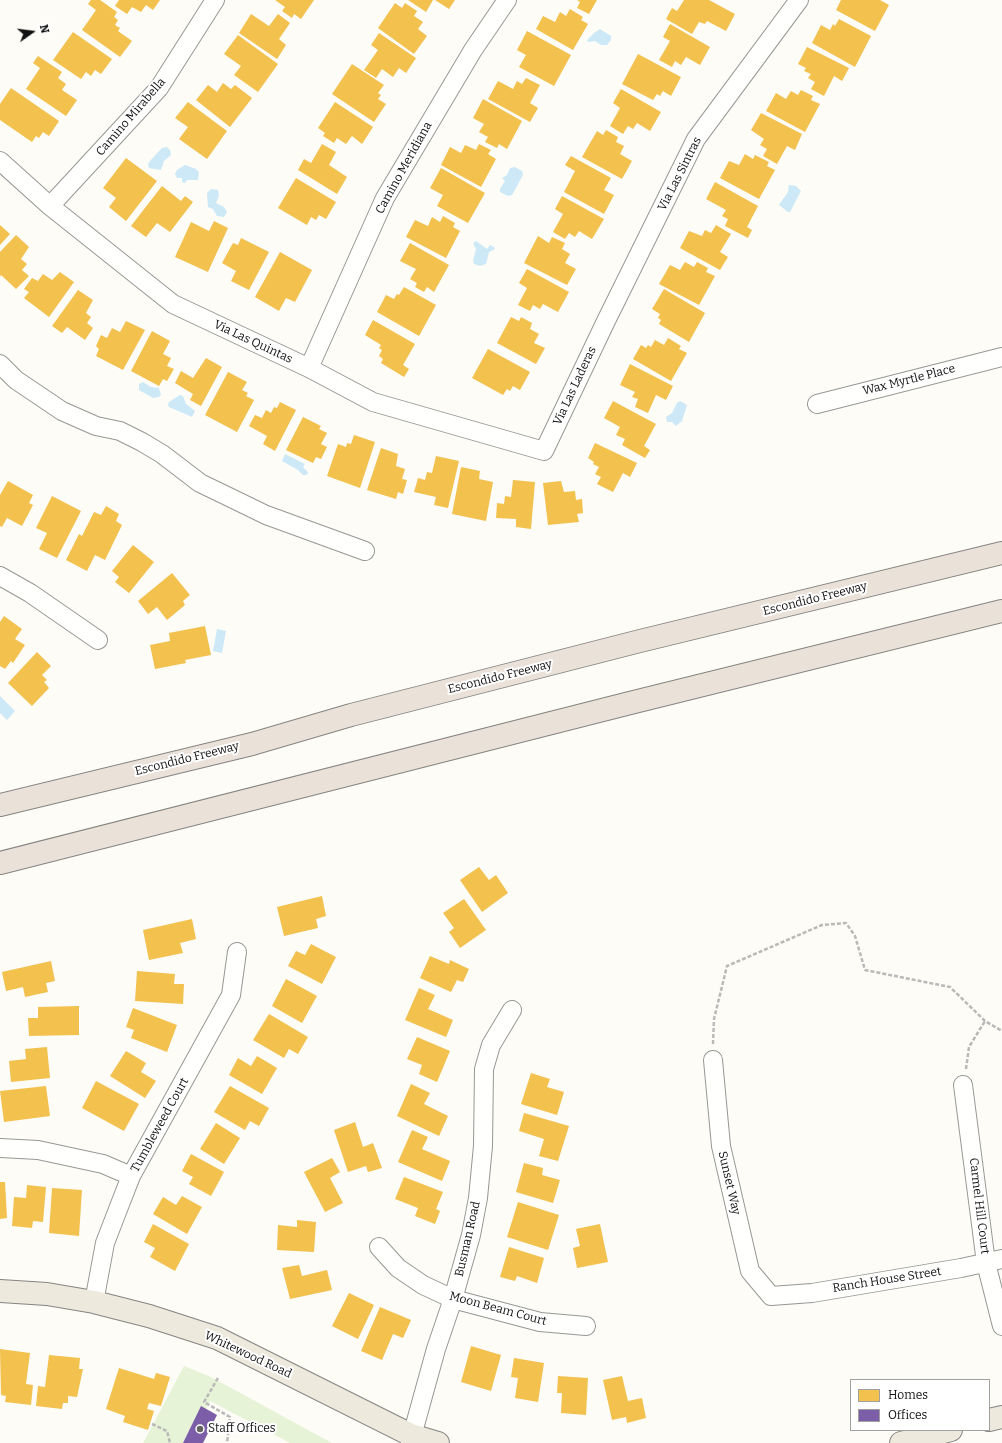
<!DOCTYPE html>
<html>
<head>
<meta charset="utf-8">
<style>
	body { margin:0 }
	#map { position:relative; width:1002px; height:1443px; overflow:hidden; background:#fdfcf7; font-family:Bitter,serif }
	canvas { display:block }
	.legend { position:absolute; left:850px; top:1379px; width:140px; height:52px; box-sizing:border-box; background:#fff; border:1px solid #a0a0a0; margin:0; padding:5px 7px; list-style:none; font-size:12px; color:#111 }
	.legend li { display:flex; align-items:center; gap:8px; height:20px }
	.legend b { width:20px; border:1px solid #a0a0a0 }
	.north { position:absolute; left:12px; top:12px; width:40px; height:40px; -webkit-text-stroke:3px #fff; paint-order:stroke; rotate:76deg; font-size:11px; font-weight:700; line-height:16px; text-align:center; color:#111 }
	.north::after { content:''; display:block; margin:auto; width:14px; height:18px; background:#111; clip-path:polygon(50% 0,100% 100%,50% 72%,0 100%) }
</style>
</head>
<body>
<div id="map">
<canvas width="1002" height="1443"></canvas>
<ul class="legend">
<li><b style="height:11px;background:#f2c14e"></b>Homes</li>
<li><b style="height:11px;background:#7b5ea7"></b>Offices</li>
</ul>
<div class="north">N</div>
</div>
<script>
const c = document.querySelector('canvas').getContext('2d');
c.lineJoin = 'round';
function fillPath(path, color) {
  c.fillStyle = color;
  c.fill(path, 'evenodd');
}
function toPath(rows) {
  const path = new Path2D();
  for (const r of rows) {
    path.moveTo(r[0], r[1]);
    for (let i = 2; i < r.length; i += 2) path.lineTo(r[i], r[i + 1]);
  }
  return path;
}
function strokePath(path, color, width, dash) {
  c.strokeStyle = color;
  c.lineWidth = width;
  c.lineCap = dash ? 'butt' : 'round';
  c.setLineDash(dash || []);
  c.stroke(path);
}
function write(font, color, halo, rows, align = 'center') {
  c.font = font + ' Bitter,serif';
  c.lineWidth = 4;
  c.setLineDash([]);
  c.textBaseline = 'middle';
  c.strokeStyle = halo;
  c.fillStyle = color;
  for (const [text, x, y, turn = 0] of rows) {
    c.save();
    c.translate(x, y);
    c.rotate((+turn || 0) * Math.PI / 180);
    c.textAlign = isNaN(turn) ? turn : align;
    if (halo) c.strokeText(text, 0, 0);
    c.fillText(text, 0, 0);
    c.restore();
  }
}
const green = toPath([
	[184,1366,211,1377,332,1443,290,1443,210,1401,206,1409,201,1407,183,1443,143,1443]
]);
const water = toPath([
	[600,29,611,36,611,40,607,45,601,45,595,41,588,42,587,40,594,33],
	[167,147,170,150,171,155,164,161,161,170,149,168,148,165,149,162,162,148],
	[185,165,196,169,199,172,198,180,187,180,185,183,182,182,182,178,177,178,175,174,177,170],
	[515,167,522,171,523,175,512,195,508,196,500,192,500,189,505,181,502,178,507,175,510,168],
	[789,185,796,186,801,191,790,212,788,212,779,205,788,192],
	[211,189,218,190,219,195,216,203,224,207,227,212,224,217,217,216,213,209,208,207,207,193],
	[476,241,487,249,490,245,494,247,495,249,489,252,486,264,480,266,474,264,473,261,476,249,473,243],
	[143,382,151,387,159,388,161,395,159,397,153,398,139,390,139,384],
	[180,395,183,396,186,404,195,411,192,417,169,407,168,404,169,402],
	[680,401,687,405,682,421,676,426,672,422,667,422,666,417,672,413,677,403],
	[285,454,305,464,303,467,308,472,307,475,303,475,298,470,282,461],
	[217,629,226,631,222,653,213,651],
	[0,696,15,711,7,720,0,713]
]);
const homes = toPath([
	[91,0,100,0,117,12,114,17,118,20,115,25,120,28,118,31,132,41,120,57,82,30,96,10,88,4],
	[119,0,160,0,153,10,146,5,141,12,132,7,127,14,115,6],
	[275,0,314,0,301,19,294,14,292,18,282,11,285,7],
	[408,0,433,0,426,12],
	[435,0,455,0,449,9],
	[577,0,597,0,589,14,577,8,580,2],
	[684,0,709,0,735,14,726,31,707,21,705,24,699,22,692,34,666,19,672,8,677,11],
	[841,0,880,0,889,5,875,31,836,10],
	[395,3,402,8,405,3,417,11,414,16,423,22,418,29,427,36,414,54,378,28],
	[570,9,583,17,581,20,588,24,573,50,536,29,543,16,555,22,560,12,566,16],
	[251,14,269,26,278,14,290,23,279,39,286,45,277,59,239,33],
	[839,19,871,36,855,67,812,43,821,25,830,30,833,24,835,26],
	[670,24,710,47,700,65,686,57,681,65,675,61,672,67,659,60,670,41,663,37],
	[527,31,571,55,554,86,519,67,526,55,517,50],
	[73,32,112,59,101,74,95,70,91,76,86,72,81,79,53,60],
	[379,33,416,58,406,73,399,68,393,77,382,69,376,78,364,70,378,50,371,45],
	[238,35,278,64,258,92,234,75,241,66,224,54],
	[807,47,849,68,842,81,834,76,824,96,811,89,815,82,808,78,811,74,804,71,806,68,798,64],
	[638,54,681,77,671,96,663,91,660,96,657,94,653,100,622,84],
	[38,56,62,72,58,78,66,84,62,90,77,100,66,116,26,89,40,68,33,63],
	[352,64,384,85,378,93,381,95,378,99,386,104,374,122,332,94],
	[526,78,540,85,530,103,538,108,530,122,488,99,498,81,513,89,517,81,522,84],
	[223,83,231,89,235,85,252,98,230,127,196,100,208,85,217,92],
	[11,88,59,121,49,136,43,132,39,138,36,136,32,142,0,120,0,104],
	[621,89,661,112,650,131,637,123,633,129,628,126,623,134,610,126,620,108,613,103],
	[801,90,813,96,811,100,820,104,805,132,766,111,776,93,786,99,791,91,798,95],
	[483,99,522,121,507,149,499,144,497,148,485,142,488,137,479,132,484,124,473,118],
	[188,102,227,131,207,159,179,139,188,127,175,118],
	[335,102,373,127,362,144,352,136,346,144,337,138,334,143,323,136,325,133,318,128],
	[761,113,802,134,795,150,787,146,777,164,763,156,767,149,760,145,764,139,751,130],
	[606,130,618,137,616,142,624,146,620,154,632,161,622,179,582,157,597,131,603,135],
	[322,144,336,152,329,165,347,177,337,194,298,170,304,159,311,163],
	[479,144,491,150,488,154,496,159,481,187,441,165,450,147,461,153,465,145,476,150],
	[745,154,753,159,755,155,769,162,767,166,775,170,759,199,720,178,729,161,739,165],
	[571,156,611,178,604,190,614,195,604,214,564,192,575,171,565,165],
	[126,158,157,181,126,221,109,207,116,198,103,188],
	[441,168,485,193,468,223,437,206,443,195,430,188],
	[296,178,336,202,326,219,319,215,316,220,311,217,307,225,278,208],
	[715,182,758,206,747,227,752,230,748,238,725,226,728,219,722,216,726,210,706,199],
	[162,186,181,201,185,196,193,202,170,232,157,223,146,237,131,226],
	[562,196,604,219,592,239,579,231,575,237,569,233,565,239,553,232,563,214,555,209],
	[443,216,455,223,453,227,460,231,446,258,406,237,415,220,428,226,432,217,440,222],
	[214,221,228,228,208,272,175,257,191,222,209,231],
	[0,225,10,234,0,245],
	[716,225,731,234,720,252,728,257,720,270,680,248,689,231,702,236,705,230,711,233],
	[16,235,29,247,21,259,27,264,22,270,29,276,16,289,1,275,0,277,0,252],
	[538,236,549,243,552,237,565,243,562,249,570,254,565,263,576,269,567,285,524,263],
	[241,238,269,252,249,290,231,281,236,271,222,263,233,243,238,245],
	[410,243,449,265,434,292,427,287,424,292,415,287,417,283,410,279,416,269,400,261],
	[280,252,312,270,295,302,286,298,279,311,255,297],
	[685,262,694,267,697,262,708,268,706,272,715,276,699,305,659,284,670,265,680,270],
	[527,269,569,292,558,312,543,304,540,309,533,305,530,311,518,305,527,288,519,283],
	[60,272,74,282,49,317,24,298,29,292,24,289,32,278,38,281,43,274,52,280],
	[404,287,436,305,419,336,377,312,386,295,394,299,397,294,399,295],
	[664,289,705,313,689,342,659,324,661,320,658,318,660,314,652,309],
	[78,290,93,300,86,313,91,317,87,323,93,328,85,340,67,327,62,333,52,326],
	[511,317,519,321,521,317,532,323,530,329,539,334,534,343,545,348,536,364,497,343],
	[373,320,415,344,403,365,409,369,404,377,381,363,383,359,379,356,382,350,379,348,381,345,365,335],
	[126,321,145,330,123,370,96,356,99,349,96,346,101,335,107,338,112,328,120,332],
	[152,331,170,341,163,354,171,358,167,366,174,369,167,381,163,379,159,386,131,371],
	[668,338,681,346,679,349,687,353,671,381,633,359,641,345,646,348,648,345,651,347,655,340,664,345],
	[488,349,530,372,520,390,513,386,510,391,507,389,503,395,472,378],
	[206,358,222,367,201,406,190,400,193,394,175,383,181,371,193,378],
	[630,364,673,386,666,400,656,395,648,413,635,407,638,399,632,397,635,392,620,385],
	[228,372,247,382,242,390,248,393,246,396,254,400,237,432,205,415],
	[613,401,656,424,644,446,650,450,645,458,622,445,625,439,616,435,620,427,604,418],
	[280,402,296,410,275,451,263,444,267,436,249,426,255,415,262,418,266,410,271,413,274,407,277,408],
	[303,417,321,426,319,429,327,433,321,444,327,447,321,459,316,457,313,463,286,450],
	[354,435,375,442,360,488,327,476,338,444,346,447,347,443,351,444],
	[595,443,637,463,630,477,623,473,613,492,597,484,601,477,595,474,599,467,593,464,594,462,588,458],
	[381,448,398,454,396,466,405,469,402,479,407,480,403,494,398,492,396,499,367,490],
	[436,456,459,461,448,508,434,505,436,497,414,492,418,478,425,480,427,472,432,473],
	[461,467,480,471,479,479,493,482,486,521,452,514],
	[513,480,535,482,531,529,516,527,516,519,496,518,497,503,504,504,505,496,511,497],
	[8,481,33,495,29,503,33,505,22,526,7,518,2,527,0,526,0,495],
	[561,481,564,492,575,491,576,500,582,499,583,513,577,514,579,522,548,525,543,483],
	[52,496,81,511,57,558,39,549,47,533,36,528],
	[106,506,119,514,116,521,122,525,105,560,95,555,87,571,66,560,79,534,82,536,94,512,101,515],
	[133,545,154,562,129,593,115,582,119,577,112,571],
	[172,573,190,595,183,601,185,605,167,620,157,607,148,614,138,601],
	[4,616,22,629,15,639,25,645,13,663,11,661,5,669,0,666,0,622],
	[205,626,211,655,185,660,186,663,155,669,150,645,170,641,169,633],
	[37,652,51,666,42,675,47,680,44,682,49,688,32,706,8,683],
	[479,867,489,880,496,875,508,893,482,912,460,880],
	[322,896,326,916,316,919,318,928,284,936,277,907],
	[464,899,486,930,460,948,449,932,454,928,443,913],
	[192,919,196,939,180,943,183,953,149,960,143,930],
	[311,944,336,957,322,984,288,966,296,951,305,955],
	[430,956,449,964,450,960,469,969,463,982,457,980,451,992,420,978],
	[51,961,55,981,46,983,48,992,25,997,23,987,6,991,2,972],
	[137,971,175,974,174,984,184,984,183,1004,135,1001],
	[286,979,317,996,302,1023,272,1006],
	[419,988,435,995,428,1009,453,1020,446,1037,405,1020],
	[79,1006,79,1035,29,1036,28,1018,38,1018,38,1007],
	[133,1008,177,1025,167,1052,131,1038,134,1030,126,1027],
	[269,1014,308,1037,298,1054,289,1049,284,1058,253,1040],
	[417,1037,450,1051,437,1082,419,1074,422,1065,407,1059],
	[47,1047,50,1078,11,1082,9,1061,26,1059,25,1049],
	[126,1051,146,1063,141,1072,156,1081,145,1098,110,1076],
	[257,1056,277,1068,262,1094,229,1075,238,1058,251,1066],
	[531,1073,550,1079,547,1087,564,1092,557,1115,521,1104],
	[96,1081,139,1104,124,1131,82,1108],
	[411,1084,430,1093,424,1104,448,1116,439,1136,397,1116],
	[46,1086,50,1116,4,1122,0,1091],
	[230,1086,269,1108,259,1126,250,1121,245,1130,214,1112],
	[524,1113,569,1126,558,1161,539,1156,544,1139,519,1131],
	[355,1122,363,1147,373,1143,382,1168,368,1172,366,1166,348,1172,334,1130],
	[216,1123,240,1138,224,1164,200,1149],
	[412,1130,428,1137,422,1149,450,1161,442,1181,398,1162],
	[191,1154,224,1172,211,1196,189,1184,193,1177,182,1171],
	[332,1158,340,1172,330,1178,343,1203,325,1212,304,1172],
	[524,1163,543,1168,542,1175,560,1180,553,1203,516,1192],
	[404,1177,443,1192,436,1209,440,1211,435,1224,415,1216,418,1208,395,1199],
	[0,1182,5,1182,7,1218,0,1219],
	[27,1185,46,1187,43,1222,33,1221,32,1228,12,1226,14,1197,26,1198],
	[52,1188,82,1190,79,1236,49,1233],
	[182,1196,202,1207,187,1234,153,1214,163,1197,176,1205],
	[518,1202,559,1215,548,1250,507,1237],
	[297,1220,316,1222,314,1252,277,1250,278,1225,297,1227],
	[153,1224,189,1244,175,1271,150,1257,155,1248,144,1242],
	[600,1224,608,1262,577,1268,573,1248,580,1246,576,1229],
	[509,1247,544,1258,537,1283,517,1276,515,1281,500,1277],
	[299,1265,302,1276,327,1270,332,1290,290,1299,282,1268],
	[349,1293,374,1305,358,1339,332,1326],
	[380,1307,411,1320,403,1338,393,1334,382,1360,361,1351],
	[471,1346,501,1355,491,1391,461,1382],
	[0,1349,30,1353,26,1384,33,1385,31,1405,5,1402,6,1396,1,1395],
	[49,1355,80,1358,79,1369,83,1369,77,1397,68,1396,68,1403,63,1403,62,1409,36,1406,38,1386,45,1387],
	[514,1358,544,1363,538,1402,515,1398,518,1378,511,1377],
	[119,1368,154,1379,156,1373,170,1377,161,1406,149,1403,147,1409,154,1411,148,1430,123,1422,125,1416,106,1409],
	[558,1376,588,1378,586,1415,561,1413,562,1393,557,1393],
	[622,1376,628,1401,642,1398,646,1418,627,1423,626,1417,612,1420,603,1380]
]);
const offices = toPath([
	[201,1406,217,1415,203,1443,183,1443]
]);
const path = toPath([
	[713,1044,714,1019,727,966,822,925,846,923,855,936,865,970,950,987,985,1021,1002,1031],
	[966,1069,969,1047,985,1021],
	[218,1378,204,1402,230,1417,227,1443],
	[152,1424,167,1431,170,1443]
]);
const minor = toPath([
	[0,161,50,206,173,304,309,368,373,402,544,451,606,321,696,139,799,0],
	[50,206,159,88,215,0],
	[0,364,16,380,62,411,96,426,120,431,142,442,162,454,200,483,229,497,266,515,365,551],
	[309,368,385,198,473,50,507,0],
	[817,404,1002,357],
	[0,576,30,593,98,640],
	[713,1060,721,1146,750,1271,771,1296,812,1293,961,1268,1002,1259],
	[963,1085,986,1263,1002,1326],
	[0,1148,38,1150,103,1164,131,1176],
	[379,1247,398,1268,423,1285,453,1299,540,1322,586,1326],
	[94,1302,105,1243,122,1199,131,1176,231,995,237,952],
	[410,1443,436,1349,453,1299,471,1235,478,1198,483,1146,484,1069,491,1045,512,1010]
]);
const major = toPath([
	[0,1291,47,1294,94,1302,149,1316,217,1338,411,1435,438,1443],
	[989,1420,1002,1417],
	[901,1443,951,1430]
]);
const highway = toPath([
	[0,805,252,744,351,715,640,641,1002,553],
	[0,863,630,703,1002,611]
]);
const markers = [
	[200,1429,4,"#646362"]
];
const streetNames = [
	["Camino Mirabella",131,117,-49],
	["Camino Meridiana",404,168,-61],
	["Via Las Sintras",680,174,-63],
	["Via Las Quintas",253,342,25],
	["Wax Myrtle Place",909,380,-14],
	["Via Las Laderas",575,386,-65],
	["Escondido Freeway",815,599,-14],
	["Escondido Freeway",500,677,-14],
	["Escondido Freeway",187,759,-14],
	["Tumbleweed Court",160,1125,-61],
	["Sunset Way",729,1183,77],
	["Carmel Hill Court",979,1206,83],
	["Busman Road",468,1239,-77],
	["Ranch House Street",887,1280,-9],
	["Moon Beam Court",498,1309,15],
	["Whitewood Road",248,1355,25]
];
const poiNames = [
	["Staff Offices",208,1429]
];
fillPath(green, '#e7f3d7');
fillPath(water, '#cde8f7');
fillPath(homes, '#f2c14e');
fillPath(offices, '#7b5ea7');
strokePath(minor, '#979795', 20);
strokePath(major, '#858482', 24);
strokePath(highway, '#858482', 24);
strokePath(path, '#b9b9b8', 2.5, [4, 2]);
strokePath(minor, '#fffffe', 18);
strokePath(major, '#ede9dc', 22);
strokePath(highway, '#eae1d8', 22);
for (const [x, y, r, color] of markers) {
  const dot = new Path2D();
  dot.arc(x, y, r, 0, 2 * Math.PI);
  c.fillStyle = color;
  c.fill(dot);
  strokePath(dot, '#fff', 1.5);
}
write('12px', '#111', '#fff', streetNames);
write('12px', '#111', '#fff', poiNames, 'left');
</script>
</body>
</html>
